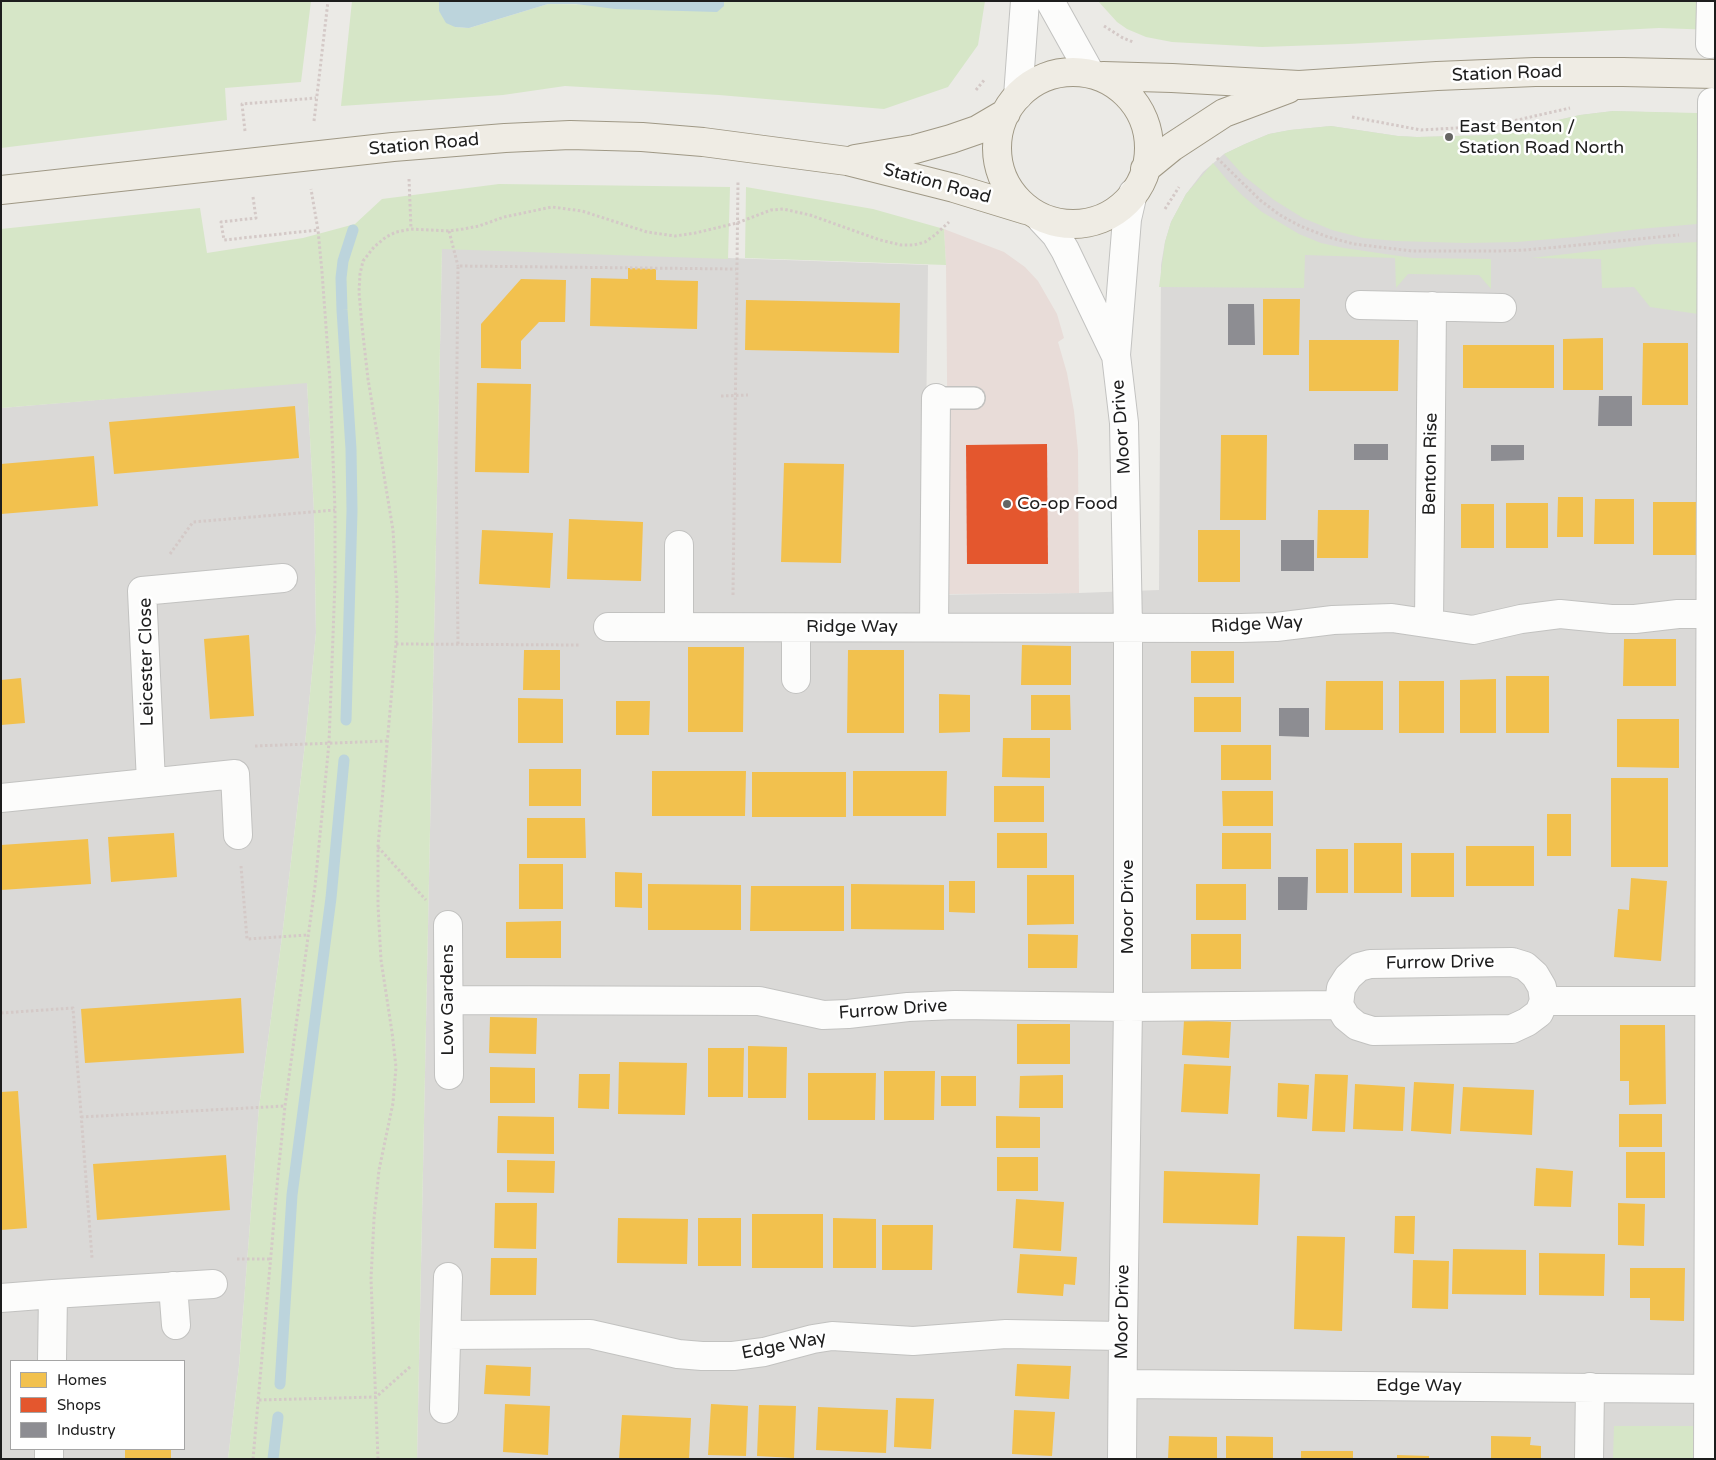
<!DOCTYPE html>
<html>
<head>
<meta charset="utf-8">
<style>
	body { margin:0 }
	#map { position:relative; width:1716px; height:1460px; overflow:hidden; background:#ebeae6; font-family:"Varela Round",sans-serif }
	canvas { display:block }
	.frame { position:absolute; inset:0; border:2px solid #1d1d1d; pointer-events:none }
	.legend { position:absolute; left:10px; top:1360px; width:175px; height:90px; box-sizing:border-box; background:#fff; border:1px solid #a5a5a5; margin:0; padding:6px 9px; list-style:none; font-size:15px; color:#1d1d1d }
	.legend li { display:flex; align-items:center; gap:10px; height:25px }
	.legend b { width:25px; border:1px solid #a5a5a5 }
</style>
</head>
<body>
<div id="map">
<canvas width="1716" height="1460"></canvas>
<div class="frame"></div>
<ul class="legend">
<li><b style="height:14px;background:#f2c14e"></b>Homes</li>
<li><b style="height:14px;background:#e4572e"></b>Shops</li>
<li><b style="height:14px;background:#8d8d92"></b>Industry</li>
</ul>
</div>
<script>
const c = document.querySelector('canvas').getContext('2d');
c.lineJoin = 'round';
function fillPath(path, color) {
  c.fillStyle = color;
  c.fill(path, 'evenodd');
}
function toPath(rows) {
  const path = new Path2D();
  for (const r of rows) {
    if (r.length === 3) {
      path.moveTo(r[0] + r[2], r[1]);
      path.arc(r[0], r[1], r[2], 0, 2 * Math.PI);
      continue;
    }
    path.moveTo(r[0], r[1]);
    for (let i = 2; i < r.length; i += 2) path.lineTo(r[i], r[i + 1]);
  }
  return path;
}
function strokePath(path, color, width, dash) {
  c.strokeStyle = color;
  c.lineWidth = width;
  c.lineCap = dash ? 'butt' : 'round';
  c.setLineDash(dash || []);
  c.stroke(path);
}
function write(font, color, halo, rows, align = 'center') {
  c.font = font + ' "Varela Round",sans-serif';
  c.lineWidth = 5;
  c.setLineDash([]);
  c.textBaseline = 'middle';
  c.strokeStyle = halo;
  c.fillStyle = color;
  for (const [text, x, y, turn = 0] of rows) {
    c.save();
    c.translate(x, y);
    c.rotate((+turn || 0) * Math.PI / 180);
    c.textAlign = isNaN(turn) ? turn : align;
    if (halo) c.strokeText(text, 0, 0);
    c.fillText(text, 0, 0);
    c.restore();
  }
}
const residential = toPath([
	[1613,111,1715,114,1715,1459,417,1459,442,248,928,265,924,595,1079,593,1159,590,1161,265,1165,242,1171,222,1186,194,1203,172,1224,154,1245,144,1269,134,1290,130,1331,126,1398,136,1417,137,1492,135,1580,115],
	[307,382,314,511,316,633,305,744,282,937,259,1107,239,1366,228,1459,1,1459,1,408],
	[11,1361,184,1361,184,1449,11,1449]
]);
const commercial = toPath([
	[944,229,1004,252,1025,267,1038,281,1057,314,1064,338,1058,342,1067,373,1074,411,1078,451,1079,593,949,594,946,265]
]);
const grass = toPath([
	[1,1,311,1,301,82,225,88,227,120,1,148],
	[352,1,439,1,439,11,455,27,469,28,548,4,724,6,724,1,985,1,978,45,948,87,884,109,719,95,565,86,503,95,341,106],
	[1098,1,1715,1,1715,30,1659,28,1348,44,1262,47,1172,42,1146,37,1127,29,1117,22],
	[1613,111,1697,113,1697,224,1639,229,1575,237,1517,242,1465,243,1396,241,1363,238,1332,230,1303,218,1274,200,1244,176,1224,154,1245,144,1269,134,1290,130,1331,126,1398,136,1417,137,1492,135,1580,115],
	[1213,163,1228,181,1243,196,1262,212,1299,234,1321,243,1344,248,1413,258,1491,259,1491,289,1479,275,1408,274,1396,288,1395,258,1305,255,1304,288,1159,287,1165,242,1171,222,1186,194],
	[499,184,730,187,728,259,442,249,417,1459,228,1459,239,1366,259,1107,282,937,305,744,316,633,314,511,307,383,1,408,1,229,200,208,207,253,303,238,355,224,382,199],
	[746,187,873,209,944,229,946,265,745,258],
	[1699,242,1698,314,1650,307,1634,287,1602,288,1601,259,1531,258,1656,244],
	[1614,1426,1715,1426,1715,1459,1613,1459]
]);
const water = toPath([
	[439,1,724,1,724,6,717,12,615,9,576,4,548,4,469,28,455,27,446,23,439,11]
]);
const homes = toPath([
	[628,268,656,269,656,280,698,281,697,329,590,326,591,278,628,279],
	[521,279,566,280,565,322,539,322,521,341,521,369,481,368,481,324],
	[1263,299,1300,299,1299,355,1263,355],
	[746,300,900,303,899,353,745,350],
	[1603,338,1603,390,1563,390,1563,339],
	[1309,340,1399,340,1398,391,1309,391],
	[1643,343,1688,343,1688,405,1642,405],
	[1463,345,1554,345,1554,388,1463,388],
	[477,383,531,384,529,473,475,472],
	[295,406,299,458,114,474,109,422],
	[1221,435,1267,435,1266,520,1220,520],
	[94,456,98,506,1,514,1,464],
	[784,463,844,464,841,563,781,562],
	[1558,497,1583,497,1583,537,1557,537],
	[1595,499,1634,499,1634,544,1594,544],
	[1653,502,1696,502,1696,555,1653,555],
	[1506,503,1548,503,1548,548,1506,548],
	[1461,504,1494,504,1494,548,1461,548],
	[1318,510,1369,510,1368,558,1317,558],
	[569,519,643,522,641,581,567,579],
	[482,530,553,533,550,588,479,584],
	[1198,530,1240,530,1240,582,1198,582],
	[249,635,254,716,210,719,204,639],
	[1624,639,1676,639,1676,686,1623,686],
	[1022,645,1071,646,1071,685,1021,685],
	[688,647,744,647,743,732,688,732],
	[524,650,560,650,560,690,523,690],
	[848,650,904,650,904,733,847,733],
	[1191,651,1234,651,1234,683,1191,683],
	[1506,676,1549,676,1549,733,1506,733],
	[21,678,25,723,1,725,1,680],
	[1496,679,1496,733,1460,733,1460,680],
	[1326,681,1383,681,1383,730,1325,730],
	[1399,681,1444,681,1444,733,1399,733],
	[939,694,970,695,970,732,939,733],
	[1031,695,1070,695,1071,730,1031,730],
	[1194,697,1241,697,1241,732,1194,732],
	[518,698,563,699,563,743,518,743],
	[616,701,650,701,649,735,616,735],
	[1617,719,1679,719,1679,768,1617,767],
	[1003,738,1050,738,1050,778,1002,777],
	[1221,745,1271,745,1271,780,1221,780],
	[529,769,581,769,581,806,529,806],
	[652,771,746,771,745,816,652,816],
	[853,771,947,771,946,816,853,816],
	[752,772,846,772,846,817,752,817],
	[1611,778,1668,778,1668,867,1611,867],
	[994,786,1044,786,1044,822,994,822],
	[1222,791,1273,791,1273,826,1223,826],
	[1547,814,1571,814,1571,856,1547,856],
	[527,818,585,818,586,858,527,858],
	[174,833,177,877,111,882,108,837],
	[997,833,1047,833,1047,868,997,868],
	[1222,833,1271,833,1271,869,1222,869],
	[88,839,91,884,1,890,1,845],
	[1354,843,1402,843,1402,893,1354,893],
	[1466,846,1534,846,1534,886,1466,886],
	[1316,849,1348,849,1348,893,1316,893],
	[1411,853,1454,853,1454,897,1411,897],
	[519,864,563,864,563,909,519,909],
	[615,872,642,873,642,908,615,907],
	[1027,875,1074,875,1074,924,1027,925],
	[1631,878,1667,881,1661,961,1614,957,1618,909,1629,910],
	[949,881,975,881,975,913,949,912],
	[648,884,741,885,741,930,648,930],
	[851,884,944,885,944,930,851,929],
	[1196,884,1246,884,1246,920,1196,920],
	[751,886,844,886,844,931,750,931],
	[561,921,561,958,506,958,506,922],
	[1028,934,1078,935,1077,968,1028,968],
	[1191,934,1241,934,1241,969,1191,969],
	[241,998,244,1053,85,1063,81,1009],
	[490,1017,537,1018,536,1054,489,1053],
	[1184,1020,1231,1022,1229,1058,1182,1055],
	[1017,1024,1070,1024,1070,1064,1017,1064],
	[1620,1025,1665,1025,1666,1104,1629,1105,1629,1081,1620,1081],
	[748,1046,787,1047,786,1098,748,1098],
	[708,1048,744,1048,743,1097,708,1097],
	[619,1062,687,1063,685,1115,618,1114],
	[1184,1064,1231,1066,1228,1114,1181,1112],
	[490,1067,535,1068,535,1103,490,1103],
	[884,1071,935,1071,934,1120,884,1120],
	[808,1073,876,1073,875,1120,808,1120],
	[579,1074,610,1074,609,1109,578,1108],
	[1315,1074,1348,1075,1345,1132,1312,1131],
	[1063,1075,1063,1108,1019,1108,1020,1076],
	[941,1076,976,1076,976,1106,941,1106],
	[1414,1082,1454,1084,1451,1134,1411,1131],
	[1278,1083,1309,1085,1307,1119,1277,1117],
	[1355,1084,1405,1087,1403,1131,1353,1129],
	[1463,1087,1534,1090,1532,1135,1460,1131],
	[18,1091,27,1228,1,1230,1,1092],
	[1619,1114,1662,1114,1662,1147,1619,1147],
	[498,1116,554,1117,554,1154,497,1153],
	[996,1116,1040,1117,1040,1148,996,1148],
	[1626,1152,1665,1152,1665,1198,1626,1198],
	[226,1155,230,1210,97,1220,93,1164],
	[997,1157,1038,1157,1038,1191,997,1191],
	[507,1160,555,1161,554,1193,507,1192],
	[1536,1168,1573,1171,1571,1207,1534,1206],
	[1164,1171,1260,1174,1258,1225,1163,1223],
	[1016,1199,1064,1202,1061,1251,1013,1248],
	[495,1203,537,1203,536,1249,494,1248],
	[1618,1203,1645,1204,1644,1246,1618,1245],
	[752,1214,823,1214,823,1268,752,1268],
	[1395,1216,1415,1216,1414,1254,1394,1253],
	[618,1218,688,1219,687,1264,617,1263],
	[698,1218,741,1218,741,1266,698,1266],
	[833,1218,876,1219,876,1268,833,1268],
	[882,1225,933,1225,932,1270,882,1270],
	[1297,1236,1345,1237,1342,1331,1294,1329],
	[1453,1249,1526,1250,1526,1295,1452,1294],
	[1539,1253,1605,1254,1604,1296,1539,1295],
	[1020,1254,1077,1257,1075,1285,1064,1284,1063,1296,1017,1293],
	[491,1258,537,1258,536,1295,490,1295],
	[1413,1260,1449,1261,1448,1309,1412,1308],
	[1630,1268,1685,1268,1684,1321,1650,1320,1650,1298,1630,1298],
	[1017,1364,1071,1366,1069,1399,1015,1396],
	[486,1365,531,1367,530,1396,484,1394],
	[896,1398,934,1399,931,1449,894,1447],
	[505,1404,550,1406,548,1455,503,1452],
	[711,1404,748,1406,746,1456,708,1455],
	[759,1405,796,1406,794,1458,757,1456],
	[818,1407,888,1410,886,1453,816,1450],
	[1014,1410,1055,1412,1052,1456,1012,1454],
	[622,1415,691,1418,689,1459,619,1459],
	[1169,1436,1217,1437,1217,1459,1168,1459],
	[1226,1436,1273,1437,1273,1459,1226,1459],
	[1491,1436,1531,1437,1530,1445,1541,1446,1541,1459,1491,1459],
	[125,1449,171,1449,171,1459,125,1459],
	[1301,1451,1353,1451,1353,1459,1301,1459],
	[1397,1455,1429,1456,1429,1459,1397,1459]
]);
const shops = toPath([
	[1047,444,1048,564,967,564,966,445]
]);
const industry = toPath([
	[1228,304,1254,304,1255,345,1228,345],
	[1599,396,1632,396,1632,426,1598,426],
	[1354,444,1388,444,1388,460,1354,460],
	[1491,445,1524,445,1524,460,1491,461],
	[1281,540,1314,540,1314,571,1281,571],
	[1279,708,1309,708,1309,737,1279,736],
	[1278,877,1308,877,1307,910,1278,910]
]);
const stream = toPath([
	[346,720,352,511,351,449,342,310,341,278,343,261,353,230],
	[280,1384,292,1195,331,898,344,760],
	[273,1459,278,1417]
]);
const path = toPath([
	[1104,26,1123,38,1133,42],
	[976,90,985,79],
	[1352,117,1421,130,1491,126,1570,108],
	[314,121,328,1],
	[245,131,242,104,316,98],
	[1217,158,1260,200,1280,215,1300,226,1328,237,1354,244,1412,251,1498,251,1527,250,1679,235],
	[409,179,411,229],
	[253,197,256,218,221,222,224,240,318,230],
	[1165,209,1179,187],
	[449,231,458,266],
	[721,396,748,395],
	[170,554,193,522,335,510],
	[733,595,738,181],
	[396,644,580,645],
	[458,644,456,455,458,266,736,269],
	[255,746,387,741],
	[378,847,426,900],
	[241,866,247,939,308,935],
	[1,1013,73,1008,92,1258],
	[81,1117,285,1106],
	[237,1259,271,1259],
	[259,1400,376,1397,411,1366],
	[253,1459,278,1175,285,1106,315,886,329,743,335,582,335,510,330,381,322,272,318,230,311,189],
	[378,1459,371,1279,374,1219,379,1170,393,1103,396,1067,392,1032,381,960,378,905,378,846,396,644,397,597,393,530,368,379,362,326,359,292,360,274,363,261,374,247,386,237,396,232,411,229,449,231,463,229,479,226,504,217,552,207,582,211,647,232,675,236,695,233,737,223,771,210,783,209,810,215,880,240,901,245,914,245,925,242,935,235,949,222]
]);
const service = toPath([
	[936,398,974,398]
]);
const pedestrian = toPath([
	[1710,44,1711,1],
	[1708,1459,1712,102]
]);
const minor = toPath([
	[1050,1,1089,71],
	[1018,96,1025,1],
	[1041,219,1056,235,1065,250,1115,354],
	[1360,305,1502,308],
	[679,545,679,626],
	[1429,622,1432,306],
	[608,627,1241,628,1276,627,1333,620,1392,618,1473,630,1521,619,1560,614,1611,619,1635,619,1678,614,1715,614],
	[934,627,936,398],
	[796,679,796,628],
	[151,782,142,591,283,578],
	[1,798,235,774,238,835],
	[448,925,449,1075],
	[1512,962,1525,966,1535,975,1542,987,1544,1001,1539,1013,1527,1022,1512,1029,1373,1031,1357,1026,1346,1017,1339,1005,1341,988,1348,977,1359,967,1370,964,1512,962],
	[449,1000,759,1001,823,1015,848,1014,908,1007,955,1005,1128,1007,1339,1005],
	[1544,1001,1715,1001],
	[173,1286,176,1325],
	[53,1294,213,1284],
	[1,1298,53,1294,52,1361],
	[447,1335,590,1334,678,1354,702,1356,733,1356,764,1352,813,1339,832,1336,913,1341,1006,1334,1123,1336],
	[1123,1384,1715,1389],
	[444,1409,448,1277],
	[49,1459,49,1449],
	[1122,1459,1123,1336,1128,1007,1128,627,1124,423,1116,355,1127,219,1133,193],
	[1589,1459,1590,1387]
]);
const primary = toPath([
	[1073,148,76],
	[1103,76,1172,78,1299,85,1437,76,1535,72,1623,72,1715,74],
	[855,159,915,149,951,139,977,130,1006,113],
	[1145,169,1172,147,1224,113,1288,89],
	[1,190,393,147,505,138,570,135,642,137,703,142,847,161,954,188,1026,210]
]);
const markers = [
	[1449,137,5,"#656563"],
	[1007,504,5,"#656563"]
];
const streetNames = [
	["Station Road",1507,74,-2],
	["Station Road",424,145,-5],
	["Station Road",937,184,15],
	["Moor Drive",1122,427,-94],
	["Benton Rise",1431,464,-89],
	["Ridge Way",1257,625,-3],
	["Ridge Way",852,627],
	["Leicester Close",147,662,-91],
	["Moor Drive",1128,907,-90],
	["Furrow Drive",1440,963,-1],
	["Low Gardens",448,1000,-90],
	["Furrow Drive",893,1010,-4],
	["Moor Drive",1123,1312,-89],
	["Edge Way",784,1346,-11],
	["Edge Way",1419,1386]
];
const poiNames = [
	["East Benton /",1459,127],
	["Station Road North",1459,148],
	["Co-op Food",1017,504]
];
fillPath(residential, '#dad9d7');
fillPath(commercial, '#e8dcd8');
fillPath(grass, '#d6e6c7');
fillPath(water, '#bcd4dc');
fillPath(homes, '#f2c14e');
fillPath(shops, '#e4572e');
fillPath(industry, '#8d8d92');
strokePath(stream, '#bcd4dc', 11);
strokePath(service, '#c2c2c0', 24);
strokePath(pedestrian, '#c2c2c0', 30);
strokePath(minor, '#c2c2c0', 30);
strokePath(primary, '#9f9885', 30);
strokePath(path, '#d4c9c7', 3, [2.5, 2.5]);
strokePath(service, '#fcfcfb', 21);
strokePath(pedestrian, '#fcfcfb', 28);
strokePath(minor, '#fcfcfb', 28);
strokePath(primary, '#efece4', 28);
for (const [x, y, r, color] of markers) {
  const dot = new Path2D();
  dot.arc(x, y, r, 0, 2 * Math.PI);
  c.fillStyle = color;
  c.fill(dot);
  strokePath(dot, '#fff', 2);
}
write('18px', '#1d1d1d', '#fff', streetNames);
write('18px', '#1d1d1d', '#fff', poiNames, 'left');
</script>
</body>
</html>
